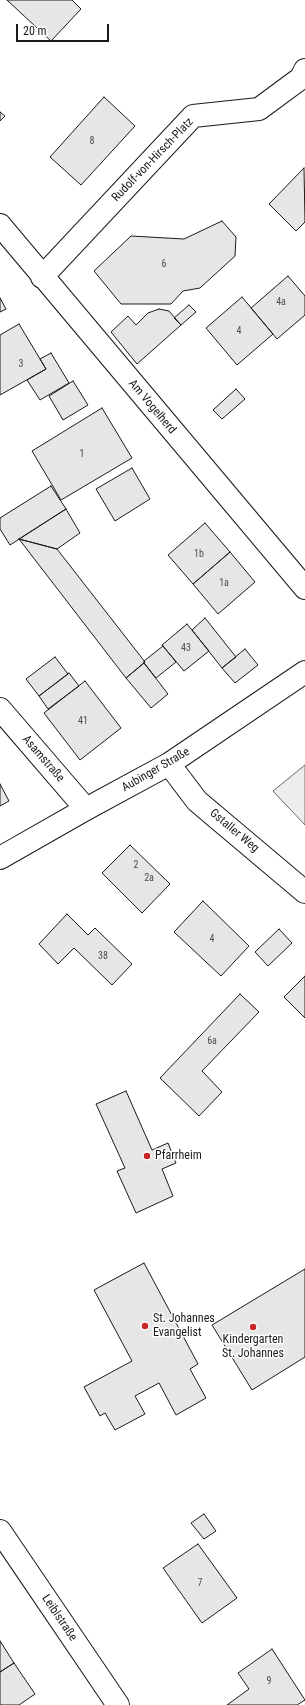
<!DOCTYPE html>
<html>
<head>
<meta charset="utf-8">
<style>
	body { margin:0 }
	#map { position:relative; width:305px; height:1705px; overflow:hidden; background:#fff; font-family:"Roboto Condensed",sans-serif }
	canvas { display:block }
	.scale { position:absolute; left:16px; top:24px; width:93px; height:18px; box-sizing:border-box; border:2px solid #1a1a1a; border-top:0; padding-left:5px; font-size:12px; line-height:14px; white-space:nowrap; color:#1a1a1a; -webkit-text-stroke:3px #fff; paint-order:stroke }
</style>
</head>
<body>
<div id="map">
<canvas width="305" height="1705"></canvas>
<div class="scale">20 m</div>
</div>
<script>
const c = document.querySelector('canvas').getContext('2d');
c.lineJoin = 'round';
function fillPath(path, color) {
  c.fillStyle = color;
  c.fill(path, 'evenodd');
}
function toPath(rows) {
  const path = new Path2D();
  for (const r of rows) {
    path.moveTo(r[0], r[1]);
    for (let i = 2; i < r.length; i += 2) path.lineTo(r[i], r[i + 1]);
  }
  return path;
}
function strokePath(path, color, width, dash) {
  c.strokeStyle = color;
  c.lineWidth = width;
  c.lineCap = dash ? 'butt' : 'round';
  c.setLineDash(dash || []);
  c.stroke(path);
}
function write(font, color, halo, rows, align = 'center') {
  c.font = font + ' "Roboto Condensed",sans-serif';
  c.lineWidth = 3;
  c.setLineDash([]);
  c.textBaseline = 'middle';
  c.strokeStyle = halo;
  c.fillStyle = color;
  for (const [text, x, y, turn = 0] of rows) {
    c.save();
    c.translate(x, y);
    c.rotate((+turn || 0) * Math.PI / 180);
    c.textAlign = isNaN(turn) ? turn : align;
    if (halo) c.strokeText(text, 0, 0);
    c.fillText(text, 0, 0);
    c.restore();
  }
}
const built = toPath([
	[305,765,305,825,273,791,305,765]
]);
const building = toPath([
	[7,0,72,0,81,9,51,41,7,0],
	[104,97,135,126,81,185,50,157,104,97],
	[0,112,5,116,0,121,0,112],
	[304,168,305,222,296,231,269,204,304,168],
	[222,221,236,237,235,256,200,288,183,291,171,304,121,304,94,271,131,236,184,239,222,221],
	[288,276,305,296,305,315,277,339,251,308,288,276],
	[242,297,273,334,237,365,206,328,242,297],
	[0,298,6,309,0,312,0,298],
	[189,305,196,312,181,325,174,318,189,305],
	[159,309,169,311,181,325,137,364,111,332,128,316,136,325,148,313,159,309],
	[19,324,46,369,0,395,0,335,19,324],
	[51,353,69,383,40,400,27,380,46,369,40,359,51,353],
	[73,381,88,405,63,420,49,396,73,381],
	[236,389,245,399,222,419,213,410,236,389],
	[102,408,132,458,61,500,32,451,102,408],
	[132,468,150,499,115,521,96,489,132,468],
	[51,486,66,509,10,545,0,529,0,518,51,486],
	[66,509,80,533,57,549,19,539,66,509],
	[205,523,230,552,193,584,168,555,205,523],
	[19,539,57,549,145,662,126,678,19,539],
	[230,552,255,582,218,614,193,584,230,552],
	[205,618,236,657,222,668,192,630,205,618],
	[187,624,209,651,184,671,162,645,187,624],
	[163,646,176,662,156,678,144,663,144,661,163,646],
	[245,649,258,665,235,683,222,668,245,649],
	[55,657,68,674,39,696,26,679,55,657],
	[144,663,168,694,151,708,126,678,144,663],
	[69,673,79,686,48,709,39,696,69,673],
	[85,681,121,728,80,760,44,713,85,681],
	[0,784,9,801,0,806,0,784],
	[130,845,170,884,142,913,102,873,130,845],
	[203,901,249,946,221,976,174,932,203,901],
	[67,914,88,935,95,928,132,964,112,985,74,948,58,964,39,944,67,914],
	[279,929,292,943,268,966,255,952,279,929],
	[305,976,305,1018,284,997,305,976],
	[240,994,259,1012,202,1071,222,1092,199,1116,160,1078,240,994],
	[126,1091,152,1150,168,1143,176,1163,162,1169,173,1196,136,1213,117,1171,125,1168,96,1104,126,1091],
	[144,1263,198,1364,190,1369,206,1398,176,1415,159,1383,135,1396,145,1414,115,1430,105,1413,100,1416,84,1387,132,1361,94,1290,144,1263],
	[305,1269,305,1357,252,1390,212,1325,305,1269],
	[204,1514,216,1531,204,1539,191,1523,204,1514],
	[198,1544,237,1598,202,1623,163,1568,198,1544],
	[0,1641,14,1663,0,1672,0,1641],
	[272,1649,305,1700,297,1705,227,1705,249,1689,238,1673,272,1649],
	[14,1663,35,1694,19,1705,0,1705,0,1672,14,1663]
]);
const minor = toPath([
	[0,225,305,588],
	[42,277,193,116,259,109,301,78,305,70],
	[0,709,86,809],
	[169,764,197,801,305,892],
	[0,1531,118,1705]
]);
const tertiary = toPath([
	[0,858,86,809,169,764,305,672]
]);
const markers = [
	[147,1156,4,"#c62828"],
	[145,1326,4,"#c62828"],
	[253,1327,4,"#c62828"]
];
const numberNames = [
	["8",92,141],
	["6",164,264],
	["4a",281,302],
	["4",239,331],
	["3",21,364],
	["1",82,454],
	["1b",199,554],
	["1a",224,583],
	["43",186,648],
	["41",83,721],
	["2",136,865],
	["2a",149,878],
	["4",212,939],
	["38",103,956],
	["6a",212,1041],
	["7",200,1583],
	["9",269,1681]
];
const streetNames = [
	["Rudolf-von-Hirsch-Platz",153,160,-46],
	["Am Vogelherd",152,407,50],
	["Asamstraße",43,759,49],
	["Aubinger Straße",156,770,-30],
	["Gstaller Weg",234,831,40],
	["Leiblstraße",59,1618,56]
];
const poiNames = [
	["Pfarrheim",155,1156],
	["St. Johannes",153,1319],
	["Evangelist",153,1333],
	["Kindergarten",253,1340,"center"],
	["St. Johannes",253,1354,"center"]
];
fillPath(built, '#ededed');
strokePath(built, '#6a6a6a', 1);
fillPath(building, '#e6e6e6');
strokePath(building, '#1a1a1a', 1);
strokePath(minor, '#1a1a1a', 24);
strokePath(tertiary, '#1a1a1a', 24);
strokePath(minor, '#fff', 22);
strokePath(tertiary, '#fff', 22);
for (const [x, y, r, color] of markers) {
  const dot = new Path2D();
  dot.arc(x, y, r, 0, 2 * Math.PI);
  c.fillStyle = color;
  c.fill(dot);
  strokePath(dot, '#fff', 1.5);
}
write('10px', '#4d4d4d', null, numberNames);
write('12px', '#1a1a1a', '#fff', streetNames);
write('12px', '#1a1a1a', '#fff', poiNames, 'left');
</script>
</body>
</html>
